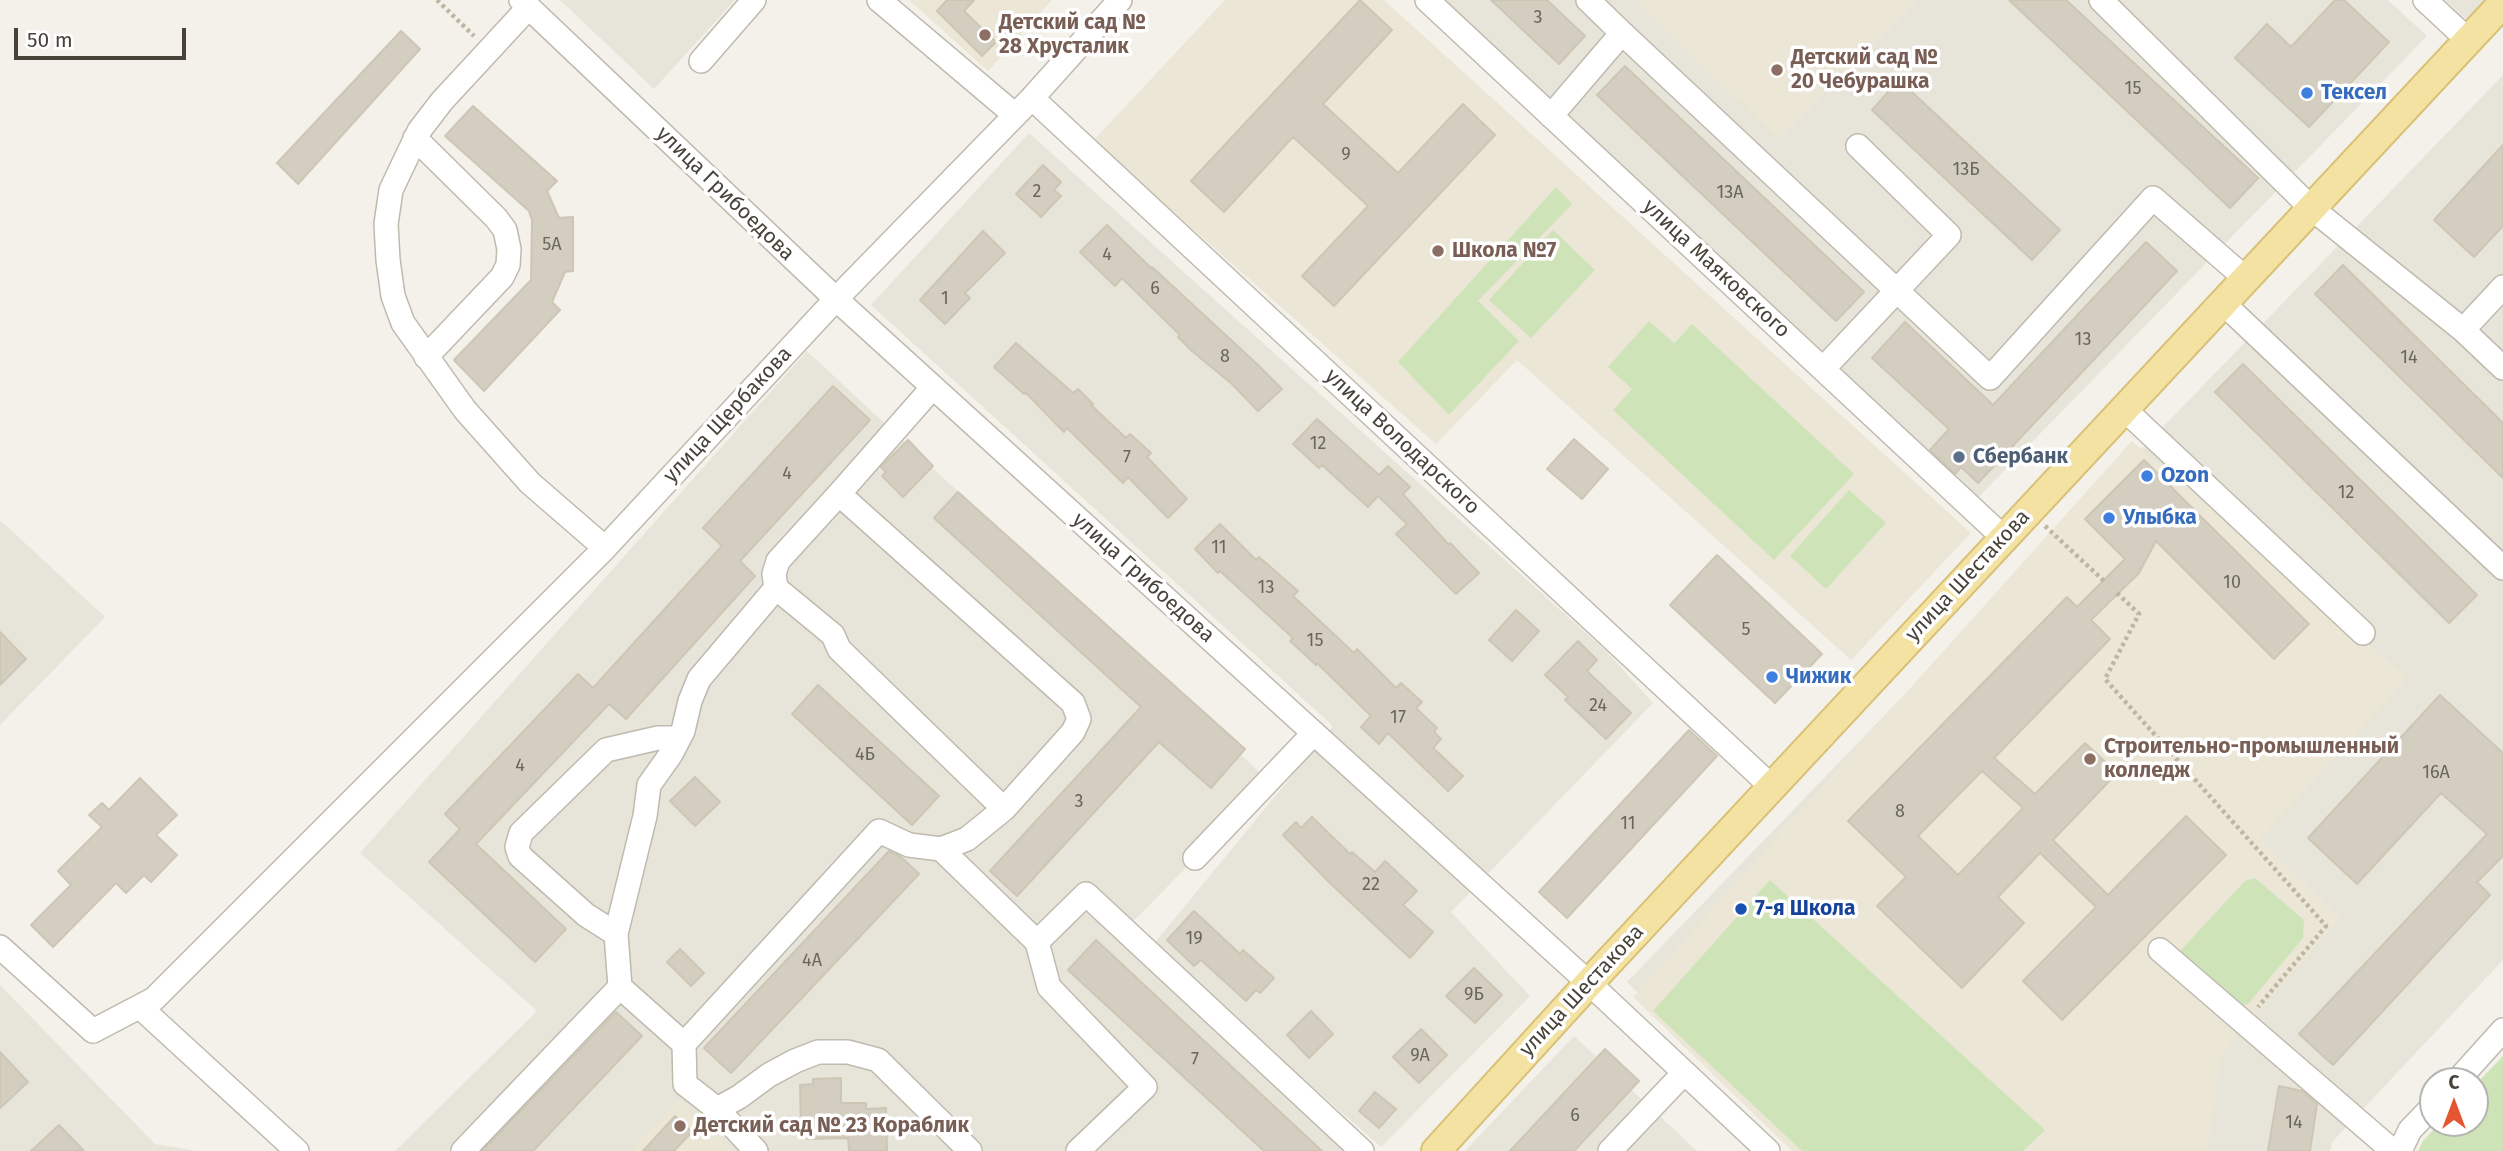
<!DOCTYPE html>
<html>
<head>
<meta charset="utf-8">
<style>
	body { margin:0 }
	#map { position:relative; width:2503px; height:1151px; overflow:hidden; background:#f4f1eb; font-family:"Fira Sans",sans-serif }
	canvas { display:block }
	.north { position:absolute; left:2419px; top:1067px; width:70px; height:70px; box-sizing:border-box; background:#fff; border:2px solid #b5b4b0; border-radius:50%; rotate:0deg; font-size:19px; font-weight:700; line-height:28px; text-align:center; color:#474339 }
	.north::after { content:''; display:block; margin:auto; width:24px; height:32px; background:#e55531; clip-path:polygon(50% 0,100% 100%,50% 72%,0 100%) }
	.scale { position:absolute; left:14px; top:28px; width:172px; height:32px; box-sizing:border-box; border:4px solid #474339; border-top:0; padding-left:9px; font-size:21px; line-height:24px; white-space:nowrap; color:#474339; -webkit-text-stroke:5px #fff; paint-order:stroke }
</style>
</head>
<body>
<div id="map">
<canvas width="2503" height="1151"></canvas>
<div class="north">С</div>
<div class="scale">50 m</div>
</div>
<script>
const c = document.querySelector('canvas').getContext('2d');
c.lineJoin = 'round';
function fillPath(path, color) {
  c.fillStyle = color;
  c.fill(path, 'evenodd');
}
function toPath(rows) {
  const path = new Path2D();
  for (const r of rows) {
    path.moveTo(r[0], r[1]);
    for (let i = 2; i < r.length; i += 2) path.lineTo(r[i], r[i + 1]);
  }
  return path;
}
function strokePath(path, color, width, dash) {
  c.strokeStyle = color;
  c.lineWidth = width;
  c.lineCap = dash ? 'butt' : 'round';
  c.setLineDash(dash || []);
  c.stroke(path);
}
function write(font, color, halo, rows, align = 'center') {
  c.font = font + ' "Fira Sans",sans-serif';
  c.lineWidth = 7;
  c.setLineDash([]);
  c.textBaseline = 'middle';
  c.strokeStyle = halo;
  c.fillStyle = color;
  for (const [text, x, y, turn = 0] of rows) {
    c.save();
    c.translate(x, y);
    c.rotate((+turn || 0) * Math.PI / 180);
    c.textAlign = isNaN(turn) ? turn : align;
    if (halo) c.strokeText(text, 0, 0);
    c.fillText(text, 0, 0);
    c.restore();
  }
}
const residential = toPath([
	[560,0,735,0,654,89],
	[1439,0,2388,0,2427,36,1967,509],
	[2445,0,2486,0,2467,20],
	[2503,75,2503,960,2333,1141,2330,1151,1796,1151,1627,982],
	[1029,133,1606,651,1653,703,1451,912,1530,996,1381,1147,1152,946,1333,726,871,305],
	[807,351,1270,782,1118,937,1351,1151,395,1151,537,1011,360,853],
	[0,520,105,617,0,725],
	[0,985,155,1144,197,1151,0,1151],
	[1574,1036,1697,1151,1465,1151]
]);
const education = toPath([
	[909,0,1052,0,988,71],
	[1225,0,1384,0,1971,533,1851,660,1517,360,1436,444,1093,141],
	[1633,0,1918,0,1779,139],
	[2132,441,2408,678,2260,839,2341,918,2222,1053,2207,1151,1792,1151,1633,997],
	[678,1100,732,1151,631,1151]
]);
const green = toPath([
	[1556,187,1572,204,1478,301,1519,341,1449,415,1398,362],
	[1553,230,1595,270,1531,338,1489,300],
	[1649,321,1674,343,1664,355,1692,324,1854,474,1774,560,1613,410,1632,389,1608,367],
	[1849,490,1886,523,1826,589,1790,556],
	[2255,878,2304,920,2303,938,2249,1003,2238,1008,2181,961,2181,950,2245,881],
	[1770,880,2045,1130,2023,1151,1802,1151,1653,1011],
	[2503,1056,2503,1151,2418,1151,2423,1141,2440,1123,2475,1123,2475,1085]
]);
const building = toPath([
	[947,0,974,0,964,11,996,42,982,56,937,11,947,0],
	[1360,0,1392,30,1323,104,1398,173,1463,104,1495,135,1334,306,1302,276,1368,206,1293,137,1224,212,1191,181,1360,0],
	[1491,0,1547,0,1585,36,1559,64,1491,0],
	[2009,0,2066,0,2258,178,2230,208,2009,0],
	[2335,0,2344,0,2389,42,2309,127,2235,58,2267,24,2291,47,2335,0],
	[401,31,420,49,298,184,277,163,401,31],
	[1625,66,1864,292,1836,321,1597,95,1625,66],
	[1899,80,2060,230,2032,260,1872,110,1899,80],
	[473,106,557,181,547,191,559,218,573,217,573,271,565,272,552,302,560,310,484,391,454,360,531,280,532,220,529,211,445,136,473,106],
	[2503,145,2503,226,2474,257,2434,220,2503,145],
	[1043,165,1061,182,1054,190,1061,196,1041,217,1016,194,1043,165],
	[1107,225,1151,268,1152,267,1257,364,1282,389,1258,411,1232,384,1192,351,1178,337,1180,335,1122,278,1115,286,1080,252,1107,225],
	[983,231,1005,253,965,293,970,298,945,324,920,300,983,231],
	[2146,242,2177,271,1978,483,1961,467,1955,474,1930,450,1949,429,1872,358,1905,322,1993,405,2146,242],
	[2343,265,2503,423,2503,478,2315,294,2343,265],
	[1016,343,1073,393,1078,389,1093,404,1091,405,1126,438,1130,434,1151,453,1147,457,1187,499,1168,518,1128,477,1123,483,1067,428,1064,432,1025,392,1024,394,994,367,1016,343],
	[2243,364,2477,595,2449,623,2215,392,2243,364],
	[833,386,870,420,740,561,755,576,626,719,609,704,476,844,566,929,535,962,429,862,460,829,445,814,578,674,593,688,722,546,703,528,833,386],
	[1317,419,1379,475,1388,466,1410,487,1403,494,1449,545,1450,543,1479,573,1456,594,1396,534,1407,524,1378,496,1368,507,1322,465,1319,468,1293,444,1317,419],
	[1574,439,1608,469,1582,499,1547,469,1574,439],
	[908,440,933,466,903,497,882,476,886,472,881,467,908,440],
	[2144,460,2309,624,2274,659,2156,541,2139,573,2091,620,2110,639,1994,758,2035,794,2085,743,2117,773,2053,840,2108,895,2186,816,2226,855,2062,1020,2023,981,2096,907,2040,853,1998,897,2024,923,1962,988,1877,906,1906,877,1848,821,2067,597,2077,607,2125,559,2085,519,2144,460],
	[1982,771,2023,808,1958,875,1918,836,1982,771],
	[958,492,1245,749,1211,788,1159,742,1017,896,990,871,1141,707,934,518,958,492],
	[1220,524,1256,560,1259,557,1298,591,1293,596,1354,653,1357,649,1396,688,1401,683,1422,702,1416,708,1437,728,1434,732,1441,739,1433,748,1463,776,1448,791,1388,733,1379,744,1361,727,1371,716,1317,663,1316,665,1290,641,1293,638,1220,571,1218,573,1195,549,1220,524],
	[1717,555,1822,654,1775,703,1670,605,1717,555],
	[1516,610,1539,631,1512,661,1489,640,1516,610],
	[0,632,26,659,0,685,0,632],
	[1578,641,1597,660,1587,671,1631,713,1606,739,1565,700,1568,697,1545,675,1578,641],
	[818,685,939,796,912,825,792,714,818,685],
	[2440,695,2503,753,2503,856,2477,882,2490,895,2333,1065,2299,1034,2487,834,2441,793,2357,884,2308,838,2440,695],
	[1689,730,1717,756,1567,918,1539,892,1689,730],
	[695,777,720,802,695,826,670,801,695,777],
	[140,778,177,815,156,835,177,855,151,882,144,875,126,893,116,883,53,947,31,925,71,885,58,871,102,827,89,815,102,803,109,810,140,778],
	[1312,817,1350,854,1352,852,1375,872,1385,861,1417,891,1403,905,1433,932,1410,958,1331,884,1283,835,1296,822,1301,828,1312,817],
	[889,851,901,857,919,874,731,1073,704,1048,889,851],
	[1194,911,1240,954,1243,950,1274,978,1260,993,1256,990,1246,1001,1201,960,1194,966,1167,940,1194,911],
	[1096,940,1322,1151,1264,1151,1068,970,1096,940],
	[680,949,704,973,691,986,667,962,680,949],
	[1474,968,1502,995,1475,1023,1446,996,1474,968],
	[1311,1011,1333,1034,1309,1058,1287,1035,1311,1011],
	[616,1012,642,1036,533,1151,482,1151,616,1012],
	[1421,1029,1447,1055,1419,1083,1393,1057,1421,1029],
	[1605,1049,1639,1081,1574,1151,1510,1151,1605,1049],
	[0,1052,28,1082,0,1108,0,1052],
	[841,1078,841,1103,866,1103,866,1109,886,1108,887,1151,849,1151,848,1138,807,1139,806,1127,801,1127,800,1085,813,1084,813,1079,841,1078],
	[2279,1086,2302,1091,2317,1104,2310,1151,2268,1151,2279,1086],
	[1375,1092,1396,1109,1379,1128,1359,1111,1375,1092],
	[675,1116,692,1132,674,1151,643,1151,675,1116],
	[59,1125,84,1151,31,1151,59,1125]
]);
const path = toPath([
	[437,0,474,36],
	[2045,526,2104,581],
	[2117,593,2139,614,2105,679,2326,926,2258,1007]
]);
const minor = toPath([
	[521,0,836,299,1589,983,1768,1151],
	[879,0,1015,115],
	[1427,0,2004,538],
	[1588,0,1622,33],
	[2101,0,2310,207,2463,330,2503,368],
	[2425,0,2468,40],
	[529,7,442,101,419,131,391,190,386,224,388,260,393,296,403,323,465,410,530,483,605,548],
	[701,61,754,0],
	[1032,98,1772,787],
	[1551,116,1622,33,1990,378,2153,198,2245,278],
	[415,138,496,218,505,230,509,249,508,265,502,277,426,357],
	[2223,303,2503,568],
	[2463,330,2503,287],
	[1823,369,1949,235,1858,146],
	[2124,409,2363,633],
	[839,494,778,561,774,574,776,588,833,635,839,649,1004,809],
	[941,849,1037,942,1086,894,1362,1151],
	[1195,858,1314,733],
	[616,934,586,915,520,856,517,847,521,833,606,750,658,738,679,738],
	[1037,942,1049,987,1145,1087,1078,1151],
	[0,947,93,1031,154,999,605,548,836,299,1032,98,1120,0],
	[2160,950,2393,1151],
	[620,987,616,934,645,816,649,785,671,754,683,731,690,701,699,679,776,588],
	[141,1008,297,1151],
	[684,1044,685,1084,717,1109,739,1097,769,1075,795,1061,818,1052,848,1052,878,1060,970,1151],
	[2457,1081,2503,1030],
	[717,1109,756,1151],
	[463,1151,620,987,684,1044,879,831,909,845,941,849,967,839,1004,809,1073,732,1079,719,1073,703,839,494,933,387],
	[1610,1151,1684,1073],
	[2400,1151,2410,1130,2433,1106]
]);
const major = toPath([
	[1436,1151,1589,983,2503,3]
]);
const markers = [
	[985,35,7,"#8d6e63"],
	[1777,70,7,"#8d6e63"],
	[2307,93,7,"#3f7fe0"],
	[1438,251,7,"#8d6e63"],
	[1959,457,7,"#5c6f8a"],
	[2147,476,7,"#3f7fe0"],
	[2109,518,7,"#3f7fe0"],
	[1772,677,7,"#3f7fe0"],
	[2090,759,7,"#8d6e63"],
	[1741,909,7,"#1a4fb4"],
	[680,1126,7,"#8d6e63"]
];
const numberNames = [
	["3",1538,18],
	["15",2133,89],
	["9",1346,155],
	["13Б",1966,170],
	["2",1037,192],
	["13А",1730,193],
	["5А",552,245],
	["4",1107,255],
	["6",1155,289],
	["1",945,299],
	["13",2083,340],
	["8",1225,357],
	["14",2409,358],
	["12",1318,444],
	["7",1127,458],
	["4",787,474],
	["12",2346,493],
	["11",1219,548],
	["10",2232,583],
	["13",1266,588],
	["5",1746,630],
	["15",1315,641],
	["24",1598,706],
	["17",1398,718],
	["4Б",865,755],
	["4",520,766],
	["16А",2436,773],
	["3",1079,802],
	["8",1900,812],
	["11",1628,824],
	["22",1371,885],
	["19",1194,939],
	["4А",812,961],
	["9Б",1474,995],
	["9А",1420,1056],
	["7",1195,1060],
	["6",1575,1116],
	["14",2294,1123]
];
const educationNames = [
	["Детский сад №",999,23],
	["28 Хрусталик",999,47],
	["Детский сад №",1791,58],
	["20 Чебурашка",1791,82],
	["Школа №7",1452,251],
	["Строительно-промышленный",2104,747],
	["колледж",2104,771],
	["Детский сад № 23 Кораблик",694,1126]
];
const shopNames = [
	["Тексел",2321,93],
	["Ozon",2161,476],
	["Улыбка",2123,518],
	["Чижик",1786,677]
];
const streetNames = [
	["улица Грибоедова",725,194,44],
	["улица Маяковского",1716,269,43],
	["улица Щербакова",728,415,-47],
	["улица Володарского",1402,442,43],
	["улица Шестакова",1968,576,-47],
	["улица Грибоедова",1143,578,42],
	["улица Шестакова",1582,991,-47]
];
const serviceNames = [
	["Сбербанк",1973,457]
];
const transitNames = [
	["7-я Школа",1755,909]
];
fillPath(residential, '#e7e4d9');
fillPath(education, '#ebe6d6');
fillPath(green, '#cee4b8');
fillPath(building, '#d4cec1');
strokePath(building, '#cec6b5', 2);
strokePath(minor, '#bebaae', 26);
strokePath(major, '#d8c074', 32);
strokePath(path, '#bfb6a1', 4.5, [3.5, 3.5]);
strokePath(minor, '#fff', 23);
strokePath(major, '#f4e2a3', 28);
for (const [x, y, r, color] of markers) {
  const dot = new Path2D();
  dot.arc(x, y, r, 0, 2 * Math.PI);
  c.fillStyle = color;
  c.fill(dot);
  strokePath(dot, '#fff', 2.5);
}
write('18px', '#6a665b', null, numberNames);
write('bold 21px', '#785e54', '#fff', educationNames, 'left');
write('bold 21px', '#366cbe', '#fff', shopNames, 'left');
write('21px', '#474339', '#fff', streetNames);
write('bold 21px', '#4e5e75', '#fff', serviceNames, 'left');
write('bold 21px', '#164399', '#fff', transitNames, 'left');
</script>
</body>
</html>
